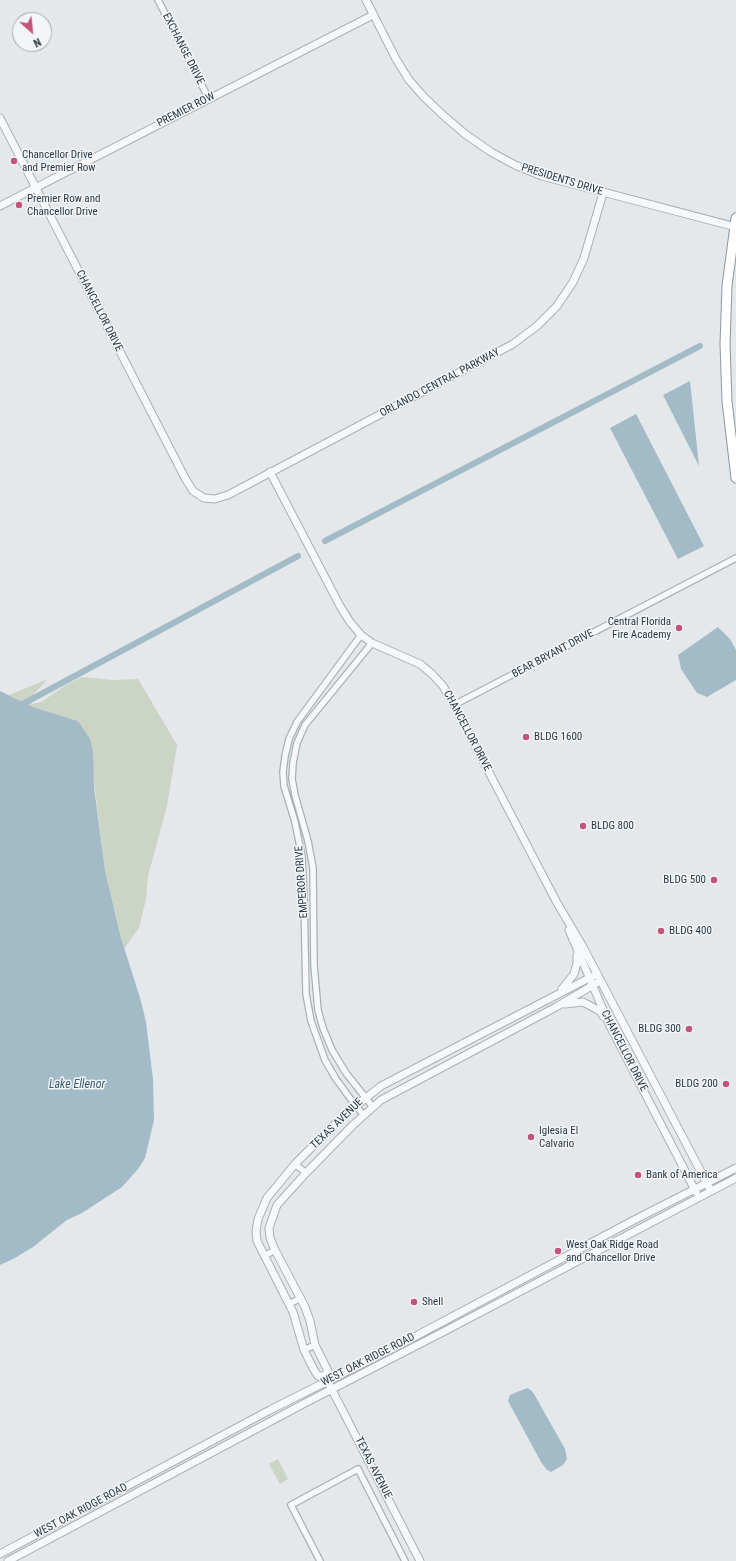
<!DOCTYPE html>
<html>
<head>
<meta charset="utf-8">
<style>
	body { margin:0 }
	#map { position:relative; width:736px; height:1561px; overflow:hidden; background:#e4e8ea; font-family:"Roboto Condensed",sans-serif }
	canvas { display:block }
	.north { position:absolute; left:12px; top:12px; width:40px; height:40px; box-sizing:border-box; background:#f3f6f8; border:1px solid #a3aaaf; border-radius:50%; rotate:153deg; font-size:11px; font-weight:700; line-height:16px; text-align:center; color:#2c3842 }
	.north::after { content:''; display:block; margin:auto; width:14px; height:18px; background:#c55379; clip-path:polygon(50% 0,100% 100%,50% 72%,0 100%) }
</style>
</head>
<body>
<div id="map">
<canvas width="736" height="1561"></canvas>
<div class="north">N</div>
</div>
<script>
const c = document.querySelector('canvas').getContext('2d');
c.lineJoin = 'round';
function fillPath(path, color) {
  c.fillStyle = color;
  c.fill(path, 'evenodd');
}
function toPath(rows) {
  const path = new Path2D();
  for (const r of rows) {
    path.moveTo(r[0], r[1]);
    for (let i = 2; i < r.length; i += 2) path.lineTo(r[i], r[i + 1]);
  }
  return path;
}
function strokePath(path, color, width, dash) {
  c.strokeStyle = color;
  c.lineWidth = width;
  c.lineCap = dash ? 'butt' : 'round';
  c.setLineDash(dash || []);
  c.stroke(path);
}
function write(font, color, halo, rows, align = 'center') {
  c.font = font + ' "Roboto Condensed",sans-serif';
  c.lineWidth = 3;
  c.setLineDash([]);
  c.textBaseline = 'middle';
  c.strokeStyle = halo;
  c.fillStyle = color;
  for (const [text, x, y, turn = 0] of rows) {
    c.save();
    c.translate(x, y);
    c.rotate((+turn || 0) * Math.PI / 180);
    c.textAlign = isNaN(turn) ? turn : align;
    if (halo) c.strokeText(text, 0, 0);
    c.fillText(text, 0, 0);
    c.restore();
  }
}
const green = toPath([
	[82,677,113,680,138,679,177,745,167,806,148,876,146,899,139,928,124,949,105,870,93,772,78,721,33,707,9,695,48,679,30,698,32,704,41,702,66,685],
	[278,1459,288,1479,280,1484,269,1464]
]);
const water = toPath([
	[690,381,693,409,699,466,663,395],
	[636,414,704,546,678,559,610,428],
	[718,627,730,639,736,650,736,680,707,697,697,693,681,669,678,655],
	[0,691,33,707,78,721,90,739,93,751,94,787,105,870,121,938,141,1001,146,1022,153,1079,154,1120,145,1158,138,1169,122,1187,82,1213,67,1220,33,1247,15,1258,0,1265],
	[527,1388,531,1390,534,1394,565,1449,567,1459,563,1465,551,1472,546,1469,541,1462,508,1401,510,1395]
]);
const canal = toPath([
	[325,541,700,346],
	[19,706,298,556]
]);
const minor = toPath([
	[158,0,209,99],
	[361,635,297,722,289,739,285,756,283,772,284,786,295,822,302,857,304,899,306,994,311,1021,325,1060,336,1079,355,1105,363,1114],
	[372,643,305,725,297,743,293,763,292,779,295,795,308,841,313,868,314,965,318,1010,323,1028,332,1050,346,1073,372,1106],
	[454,705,736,558],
	[295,1164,306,1173],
	[264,1256,275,1250],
	[289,1304,301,1298],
	[304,1350,315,1345],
	[320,1561,291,1505,358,1469,405,1561]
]);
const tertiary = toPath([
	[366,0,396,59,409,80,424,97,444,116,465,134,491,152,515,165,542,176,736,227],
	[0,118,185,478,193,491,204,498,215,499,228,495,513,344,537,326,557,306,573,282,584,258,603,193],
	[0,206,373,15],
	[270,472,340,606,350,622,361,635,372,643,420,664,432,674,443,686,454,705,556,901,583,947,711,1191],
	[569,930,610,1026,696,1192],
	[562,989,574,974,577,963,577,955],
	[565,1004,583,1002,600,1011,603,1016],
	[324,1376,318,1376,313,1368,304,1350,293,1312,257,1241,256,1231,258,1219,267,1198,295,1164,343,1116,381,1086,597,974],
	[324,1376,328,1371,315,1345,310,1321,305,1307,275,1250,270,1238,269,1228,277,1205,306,1173,353,1125,381,1100,556,1007,600,981],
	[330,1386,420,1561],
	[0,1554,270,1410,399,1345,636,1219,736,1168],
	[8,1561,305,1403,443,1332,736,1178]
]);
const trunk = toPath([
	[736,218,727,286,725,344,727,401,736,478]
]);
const markers = [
	[14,161,4,"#c55379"],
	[19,205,4,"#c55379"],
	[679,628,4,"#c55379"],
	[526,737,4,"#c55379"],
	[583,826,4,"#c55379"],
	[714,880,4,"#c55379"],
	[661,931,4,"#c55379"],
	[689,1029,4,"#c55379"],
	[726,1084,4,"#c55379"],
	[531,1137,4,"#c55379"],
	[638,1175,4,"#c55379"],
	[558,1251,4,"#c55379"],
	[414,1302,4,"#c55379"]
];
const streetNames = [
	["EXCHANGE DRIVE",183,49,63],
	["PREMIER ROW",186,110,-27],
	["PRESIDENTS DRIVE",562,180,17],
	["CHANCELLOR DRIVE",99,311,63],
	["ORLANDO CENTRAL PARKWAY",440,383,-28],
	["BEAR BRYANT DRIVE",553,654,-28],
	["CHANCELLOR DRIVE",467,731,62],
	["EMPEROR DRIVE",302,882,-94],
	["CHANCELLOR DRIVE",624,1051,63],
	["TEXAS AVENUE",337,1124,-44],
	["WEST OAK RIDGE ROAD",368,1360,-27],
	["TEXAS AVENUE",373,1468,63],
	["WEST OAK RIDGE ROAD",81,1511,-28]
];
const poiNames = [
	["Chancellor Drive",22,155],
	["and Premier Row",22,168],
	["Premier Row and",27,199],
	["Chancellor Drive",27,212],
	["Central Florida",671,622,"right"],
	["Fire Academy",671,635,"right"],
	["BLDG 1600",534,737],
	["BLDG 800",591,826],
	["BLDG 500",706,880,"right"],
	["BLDG 400",669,931],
	["BLDG 300",681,1029,"right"],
	["BLDG 200",718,1084,"right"],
	["Iglesia El",539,1131],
	["Calvario",539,1144],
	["Bank of America",646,1175],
	["West Oak Ridge Road",566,1245],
	["and Chancellor Drive",566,1258],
	["Shell",422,1302]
];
const waterNames = [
	["Lake Ellenor",77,1085]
];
fillPath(green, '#ccd4c5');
fillPath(water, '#a2bbc7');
strokePath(canal, '#a2bbc7', 6);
strokePath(minor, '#a9b0b4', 8);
strokePath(tertiary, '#a9b0b4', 9);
strokePath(trunk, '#8c97a0', 11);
strokePath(minor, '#f6f8f9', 5.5);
strokePath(tertiary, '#f6f8f9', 7);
strokePath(trunk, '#fff', 9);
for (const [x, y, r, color] of markers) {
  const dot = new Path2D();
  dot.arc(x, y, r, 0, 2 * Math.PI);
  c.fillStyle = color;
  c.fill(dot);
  strokePath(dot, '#f3f6f8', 1.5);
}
write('11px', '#2c3842', '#f3f6f8', streetNames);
write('11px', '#2c3842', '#f3f6f8', poiNames, 'left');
write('italic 12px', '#395d73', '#f3f6f8', waterNames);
</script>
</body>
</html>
